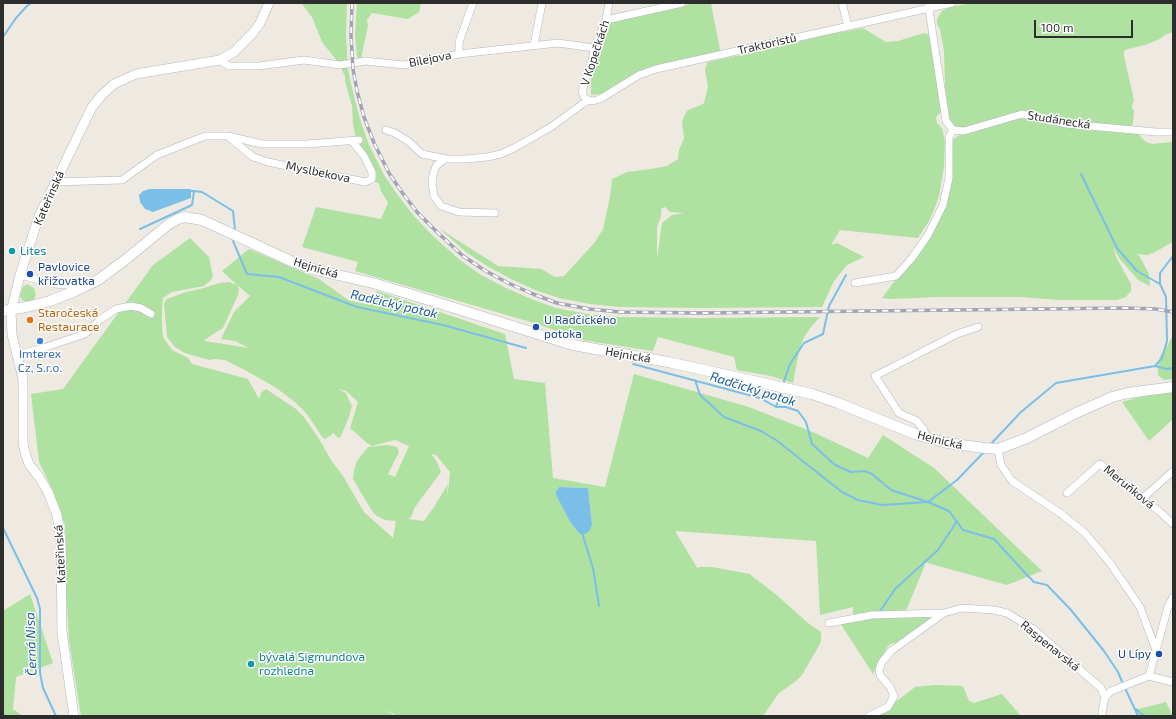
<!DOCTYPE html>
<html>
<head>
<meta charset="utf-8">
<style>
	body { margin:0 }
	#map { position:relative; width:1176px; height:719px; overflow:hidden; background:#eeeae1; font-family:"Exo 2",sans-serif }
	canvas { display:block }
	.frame { position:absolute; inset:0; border:4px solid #2d2d2d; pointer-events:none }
	.scale { position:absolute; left:1034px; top:20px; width:99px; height:18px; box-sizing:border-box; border:2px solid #2d2d2d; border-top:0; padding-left:5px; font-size:12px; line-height:14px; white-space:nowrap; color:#2d2d2d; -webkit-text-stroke:3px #fff; paint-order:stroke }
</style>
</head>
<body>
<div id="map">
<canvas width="1176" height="719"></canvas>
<div class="frame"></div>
<div class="scale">100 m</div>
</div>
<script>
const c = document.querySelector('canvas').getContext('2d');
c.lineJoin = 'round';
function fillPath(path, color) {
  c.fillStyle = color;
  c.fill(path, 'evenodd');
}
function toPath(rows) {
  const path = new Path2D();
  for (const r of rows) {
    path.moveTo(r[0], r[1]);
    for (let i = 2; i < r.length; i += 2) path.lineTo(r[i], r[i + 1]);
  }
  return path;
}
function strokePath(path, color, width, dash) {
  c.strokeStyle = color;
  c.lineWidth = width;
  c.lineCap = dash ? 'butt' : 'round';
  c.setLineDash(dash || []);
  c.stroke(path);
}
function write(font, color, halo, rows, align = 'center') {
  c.font = font + ' "Exo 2",sans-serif';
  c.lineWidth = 3;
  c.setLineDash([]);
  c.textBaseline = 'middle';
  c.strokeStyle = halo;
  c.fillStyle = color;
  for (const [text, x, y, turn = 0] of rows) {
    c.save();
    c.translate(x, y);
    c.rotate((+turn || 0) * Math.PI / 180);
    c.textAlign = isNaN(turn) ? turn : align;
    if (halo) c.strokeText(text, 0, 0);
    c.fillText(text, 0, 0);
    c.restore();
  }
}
const green = toPath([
	[299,3,347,3,346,35,348,70,353,92,360,119,369,145,384,175,397,194,413,215,433,236,460,260,481,275,506,288,531,299,556,308,588,314,619,317,701,318,820,317,811,327,804,337,799,351,793,383,771,376,737,370,734,357,658,337,653,351,582,340,534,323,355,271,358,262,302,247,316,207,381,219,388,203,381,191,379,183,374,182,370,167,356,139,353,124,352,106,345,81,345,76,338,62,322,42,312,17,302,4],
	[357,3,421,3,419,12,408,19,372,13,367,20,368,25,361,59,357,57,355,35],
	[695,3,711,3,721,55,637,75,607,93,591,95,591,76,598,57,602,36,609,23],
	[973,3,1173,3,1173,32,1165,35,1160,39,1145,45,1128,49,1124,51,1124,56,1134,100,1132,106,1132,108,1134,110,1133,123,1131,127,1055,120,1026,113,964,129,959,128,950,123,949,115,945,86,944,51,940,29,937,24,937,20,939,15,942,11,950,7],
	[863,28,886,42,898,41,924,33,930,35,932,38,941,112,936,117,937,123,942,128,945,141,944,167,939,196,934,210,929,221,918,238,840,230,831,245,837,243,864,257,847,265,834,281,822,307,701,308,620,307,590,304,559,298,535,290,511,279,487,266,466,252,440,229,498,266,541,269,555,277,564,276,595,242,603,229,610,197,612,179,627,172,651,169,667,166,678,159,679,150,684,138,682,122,685,114,688,110,701,105,704,103,708,87,705,70,706,66,708,62,769,49,825,35],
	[665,207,670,212,684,213,672,215,662,223,657,259,657,227,661,216,661,209],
	[1025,118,1051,125,1087,130,1138,134,1146,142,1152,144,1161,143,1173,142,1173,242,1153,253,1147,255,1137,254,1140,257,1149,274,1150,286,1138,280,1119,258,1113,247,1116,257,1131,284,1131,291,1129,293,1126,297,1117,300,1059,300,1020,297,938,297,891,299,882,298,899,275,946,203,951,144,953,140,956,137,960,135,988,128,1011,120],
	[190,238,209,257,213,277,210,281,204,286,172,292,163,298,162,307,162,326,163,337,172,350,188,358,192,364,248,379,259,399,261,393,266,389,296,409,304,417,319,439,331,460,343,476,364,512,393,538,396,521,385,520,377,516,372,511,353,479,354,470,357,461,368,447,387,445,393,446,397,447,399,452,388,474,395,477,409,446,395,440,372,446,367,443,350,428,358,402,346,391,338,389,346,393,349,400,352,406,349,417,340,438,337,437,334,433,325,439,323,438,306,413,296,403,275,387,241,368,225,360,215,359,209,360,185,353,175,347,167,337,164,303,167,299,186,292,200,289,220,283,229,282,237,285,222,271,249,249,319,279,348,300,370,305,377,291,505,334,514,379,545,383,553,478,605,487,634,374,749,407,815,433,868,458,883,435,934,468,1042,571,1007,585,924,562,925,565,906,611,853,616,853,607,820,615,816,541,675,531,698,569,699,567,712,567,750,574,754,578,764,585,780,598,808,623,821,632,821,642,802,675,796,681,779,693,763,716,397,716,387,709,395,716,81,716,69,641,66,588,66,545,65,525,53,491,39,462,31,394,63,389,153,265],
	[237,285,250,296,234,312,221,339,235,341,249,348,205,341,204,340,223,328,238,295,239,289],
	[431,454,436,455,450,472,448,492,447,493,448,484,434,507,424,521,408,519,411,517,415,507,441,472,437,462],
	[559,487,588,488,592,524,578,532,570,522,555,493],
	[27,284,34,288,36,295,33,300,27,302,22,300,20,296,23,287],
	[1173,335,1173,379,1164,380,1158,375,1158,366,1160,356,1167,346],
	[1173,391,1173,419,1149,441,1122,402,1146,395],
	[30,594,53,663,16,677,13,709,23,716,3,716,3,611],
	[875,617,929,617,930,621,896,644,892,643,888,646,873,674,866,663,840,623],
	[934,685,963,686,969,701,974,703,1002,694,1021,716,877,716,915,687],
	[1166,702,1173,716,1137,716,1135,710]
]);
const water = toPath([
	[150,189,191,189,191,198,153,212,145,209,140,202,139,195,143,191],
	[559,487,588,488,592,524,590,530,588,532,583,535,578,532,570,522,555,493]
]);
const stream = toPath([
	[3,37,16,18,27,6,31,3],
	[1081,174,1117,248,1137,271,1160,284],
	[189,191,194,191,202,192,233,211,235,230],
	[140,229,192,205,194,191],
	[233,241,247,274,279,277,357,307,443,325,526,348],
	[633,364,760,398,776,407,786,407,798,411,806,422,812,444,835,465,851,472,865,471,872,474,891,490,928,502,949,511,963,530,994,539,1028,576,1034,582,1047,585,1071,610,1104,651,1118,672,1123,684],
	[1155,366,1162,358,1167,341,1166,297,1160,284,1160,273,1173,256],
	[695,380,700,395,724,417,761,431,776,440,842,492,858,500,882,505,928,502,957,480,984,452],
	[783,384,790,364,804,343,823,334,829,306,846,275],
	[776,407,781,390],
	[989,446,1021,412,1056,383,1155,366,1167,369,1173,368],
	[3,528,37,598,40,609,40,673,43,688,56,716],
	[582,533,593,568,599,606],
	[879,613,895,589,938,550,957,521],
	[1125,688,1138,716],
	[1136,709,1144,716]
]);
const minor = toPath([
	[842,3,848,26],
	[928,3,946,121,953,130,964,131,1022,114,1067,124,1156,132,1173,132],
	[606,20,682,3],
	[534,45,542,3],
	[459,54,459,42,473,3],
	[220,60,229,66,259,66,304,60,340,65,365,61,404,65,459,54,558,43,594,48],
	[588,100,593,101,600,99,639,75,656,69,952,3],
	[588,100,585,98,582,92,586,77,593,57,594,48,606,20,609,3],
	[386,130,395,133,408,141,422,154,446,159,466,159,487,157,501,154,514,148,551,127,588,100],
	[230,138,253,157,268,162,321,173,365,182,372,179,372,172,364,156,352,141],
	[445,159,436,166,433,175,432,184,434,196,441,206,459,212,495,213],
	[55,182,122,180,157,155,205,136,228,136,262,144,307,144,359,140],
	[20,275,55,284,66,285,73,287,75,291],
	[855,283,896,276,912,258,928,235,943,205,949,178,949,137,953,130],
	[18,355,40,349,85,334,101,319,116,309,131,306,141,308,151,314],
	[926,438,924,430,917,421,899,413,875,376,957,334,978,327],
	[998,449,1001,465,1012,481,1060,513,1085,533,1110,563,1140,607,1156,650],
	[1067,493,1100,464,1160,512,1173,524],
	[1143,498,1173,471],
	[829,623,872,615,944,613,962,608,994,610,1007,613,1033,629,1101,688,1105,697,1102,712,1102,716],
	[1149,676,1168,607,1173,597],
	[1105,697,1111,691,1149,676,1173,682],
	[869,716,888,707,894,696,890,687,880,675,879,669,882,662,891,651,944,613]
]);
const tertiary = toPath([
	[74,716,62,632,61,541,57,515,48,492,39,477,29,464,25,453,23,442,23,379,12,335,11,311,20,275,39,216,92,107,102,95,114,84,136,74,220,60,234,52,253,33,260,23,269,3]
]);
const secondary = toPath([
	[3,311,26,307,50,301,75,291,98,280,125,260,169,224,178,219,185,217,202,220,293,262,316,270,373,283,429,300,573,345,668,362,812,394,838,403,915,434,947,443,984,448,998,449,1027,438,1076,413,1112,397,1128,393,1173,387]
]);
const rail = toPath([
	[352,3,351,35,353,69,357,91,364,117,374,143,389,173,401,191,417,212,437,232,463,256,484,270,508,283,533,294,557,303,589,309,620,312,701,313,1125,308,1156,309,1173,312]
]);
const markers = [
	[12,251,4,"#0f9aa8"],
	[30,274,4,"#1a4fb4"],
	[30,320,4,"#e8710a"],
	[536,327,4,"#1a4fb4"],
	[40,341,4,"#3f7fe0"],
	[1159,654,4,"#1a4fb4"],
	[251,664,4,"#0f9aa8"]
];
const streetNames = [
	["Traktoristů",767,44,-13],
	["V Kopečkách",595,53,-72],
	["Bilejova",430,59,-11],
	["Studánecká",1059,120,9],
	["Myslbekova",318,172,12],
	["Kateřinská",49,198,-66],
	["Hejnická",316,268,17],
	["Hejnická",628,355,10],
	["Hejnická",940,440,14],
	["Meruňková",1129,487,39],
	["Kateřinská",60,554,-93],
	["Raspenavská",1050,646,39]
];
const cultureNames = [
	["Lites",20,251],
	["bývalá Sigmundova",259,657],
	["rozhledna",259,671]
];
const transitNames = [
	["Pavlovice",38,267],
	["křižovatka",38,281],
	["U Radčického",544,320],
	["potoka",544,334],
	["U Lípy",1151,654,"right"]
];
const foodNames = [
	["Staročeská",38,313],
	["Restaurace",38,327]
];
const shopNames = [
	["Imterex",40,354],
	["Cz, S.r.o.",40,368]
];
const waterNames = [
	["Radčický potok",394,304,13],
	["Radčický potok",753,389,17],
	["Černá Nisa",31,644,-92]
];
fillPath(green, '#afe1a1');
fillPath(water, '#7bbfe9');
strokePath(stream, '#7bbfe9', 2);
strokePath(minor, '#b4b5c0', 8);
strokePath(tertiary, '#b4b5c0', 10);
strokePath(secondary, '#b4b5c0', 11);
strokePath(minor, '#fff', 7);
strokePath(tertiary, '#fff', 9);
strokePath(secondary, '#fff', 10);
strokePath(rail, '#a3a4b6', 3.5);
strokePath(rail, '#fff', 2, [6]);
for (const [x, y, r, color] of markers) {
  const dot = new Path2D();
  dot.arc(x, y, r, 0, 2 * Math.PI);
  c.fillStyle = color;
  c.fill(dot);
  strokePath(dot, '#fff', 1.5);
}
write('12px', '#2d2d2d', '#fff', streetNames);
write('12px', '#0d838f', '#fff', cultureNames, 'left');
write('12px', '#164399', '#fff', transitNames, 'left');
write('12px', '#c56008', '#fff', foodNames, 'left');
write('12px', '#366cbe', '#fff', shopNames);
write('italic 13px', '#155c99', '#fff', waterNames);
</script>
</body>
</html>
